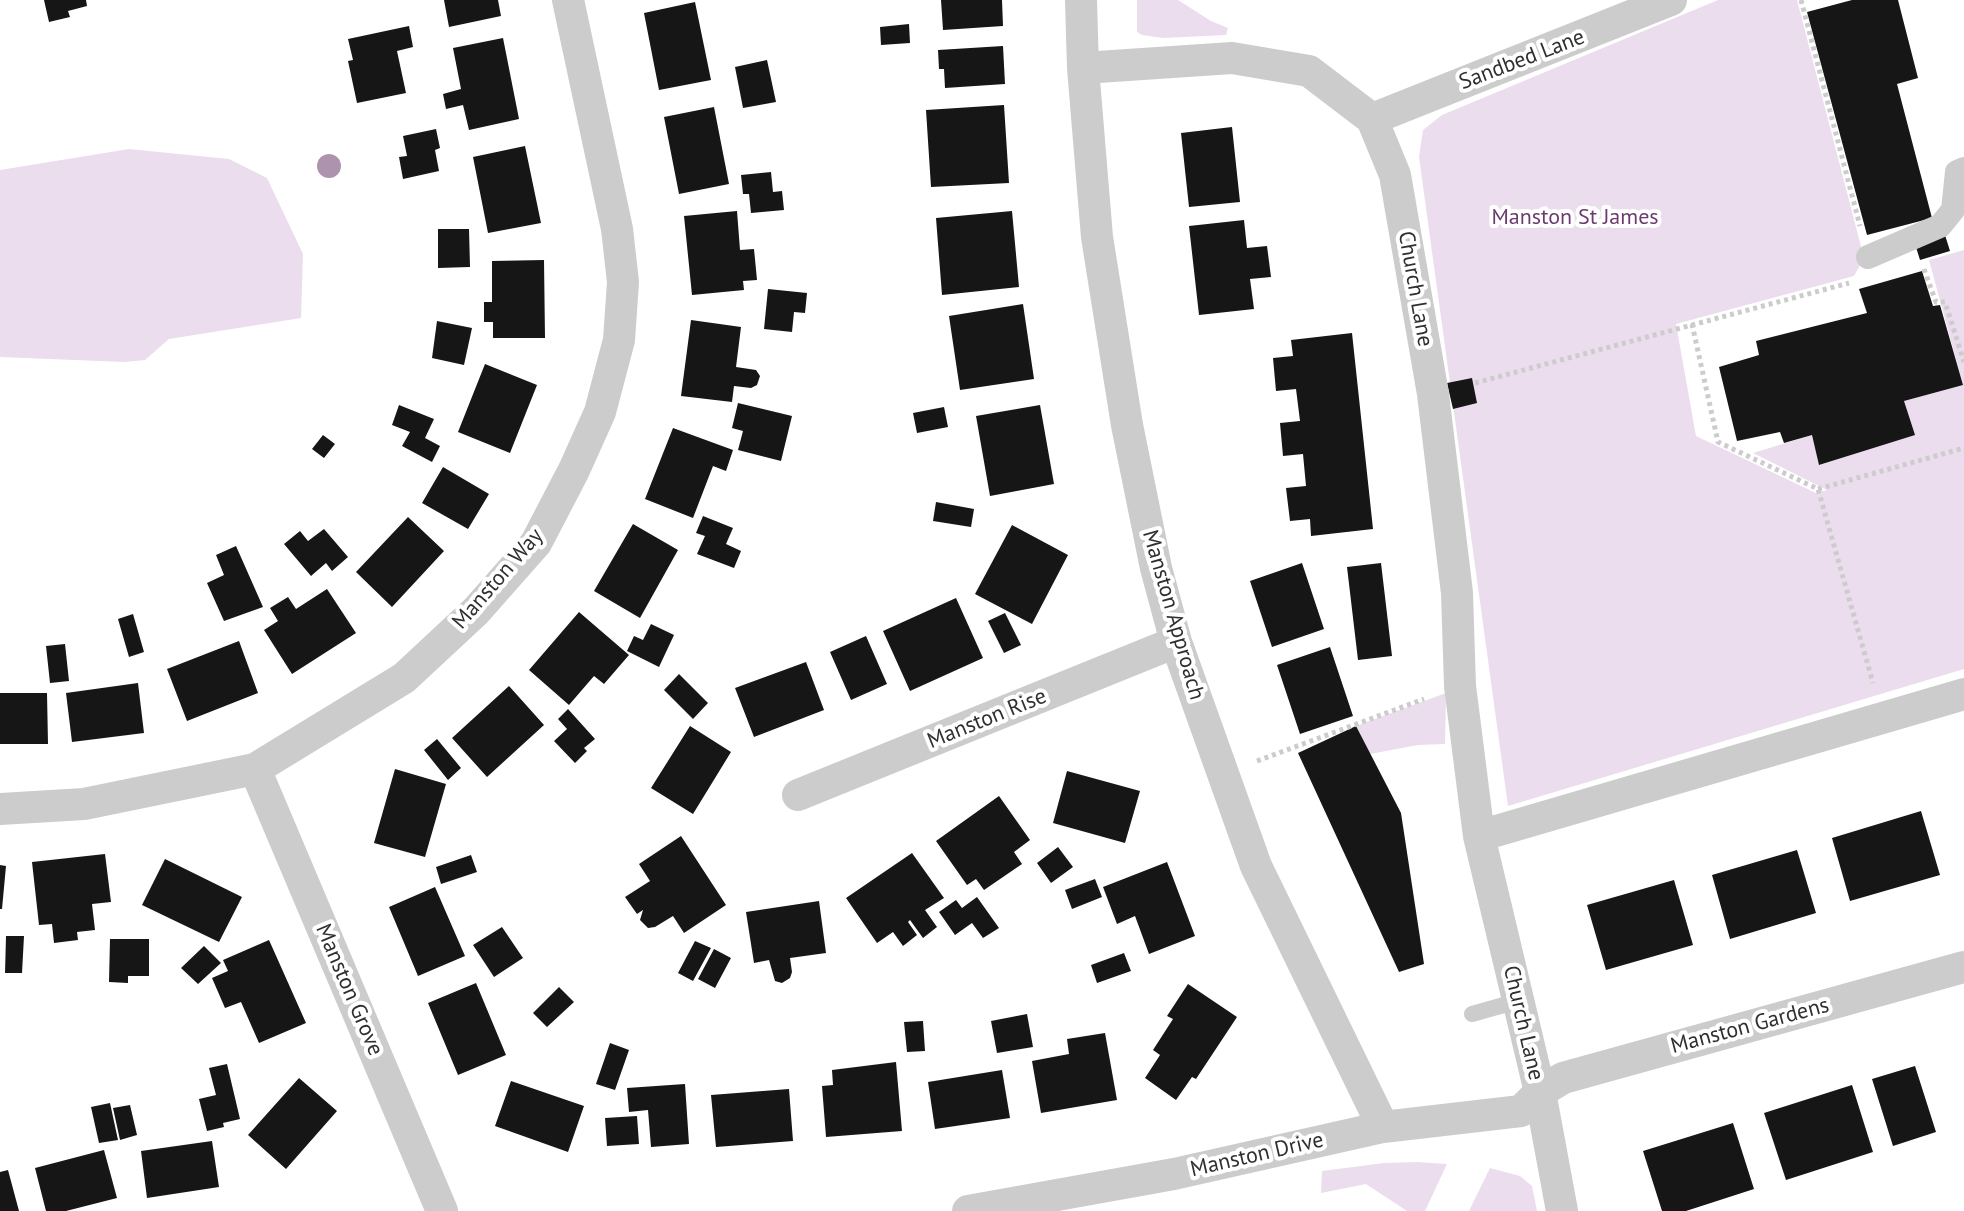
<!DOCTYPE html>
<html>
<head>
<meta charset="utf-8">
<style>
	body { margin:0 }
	canvas { display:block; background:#fff }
</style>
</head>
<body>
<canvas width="1964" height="1211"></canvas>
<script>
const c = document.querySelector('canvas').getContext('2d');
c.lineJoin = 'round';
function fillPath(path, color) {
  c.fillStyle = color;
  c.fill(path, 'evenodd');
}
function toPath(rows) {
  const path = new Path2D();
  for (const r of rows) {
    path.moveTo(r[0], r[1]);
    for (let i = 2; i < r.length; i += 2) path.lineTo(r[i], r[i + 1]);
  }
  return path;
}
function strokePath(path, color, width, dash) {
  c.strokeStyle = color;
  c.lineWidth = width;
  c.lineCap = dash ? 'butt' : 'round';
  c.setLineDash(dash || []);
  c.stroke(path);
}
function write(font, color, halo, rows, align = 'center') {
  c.font = font + ' "PT Sans",sans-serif';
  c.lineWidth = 8;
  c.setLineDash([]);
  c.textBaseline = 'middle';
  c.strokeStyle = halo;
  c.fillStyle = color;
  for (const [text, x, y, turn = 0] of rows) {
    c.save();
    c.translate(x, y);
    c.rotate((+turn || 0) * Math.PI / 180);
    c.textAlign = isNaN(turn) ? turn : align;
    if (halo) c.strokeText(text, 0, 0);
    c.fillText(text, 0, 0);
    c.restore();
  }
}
const green = toPath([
	[1137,0,1178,0,1211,21,1228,28,1226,35,1163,38,1142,35,1137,32],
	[1718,0,1797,0,1864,258,1854,276,1676,324,1696,436,1816,493,1827,490,1753,453,1812,435,1820,465,1914,435,1904,401,1963,385,1929,260,1964,250,1964,669,1508,806,1419,157,1423,130,1442,115],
	[129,149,229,159,267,178,303,254,301,318,169,339,145,360,124,362,0,357,0,170],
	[1446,693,1445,744,1418,745,1370,754,1356,726],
	[1416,1162,1447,1164,1425,1211,1407,1211,1366,1184,1321,1193,1322,1171,1384,1163],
	[1490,1168,1520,1176,1532,1186,1537,1211,1469,1211]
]);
const building = toPath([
	[44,0,86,0,87,6,68,11,70,17,49,22],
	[444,0,498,0,501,16,449,27],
	[941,0,1002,0,1003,26,943,30],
	[1852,0,1898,0,1918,78,1897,84,1932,218,1867,235,1807,12],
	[695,2,711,80,659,90,644,13],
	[909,24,910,43,881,45,880,27],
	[409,26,413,47,397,51,406,93,357,103,348,61,353,60,348,39],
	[503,38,519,119,469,130,463,105,446,109,443,94,461,89,453,48],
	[1003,46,1005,84,945,88,944,69,939,69,938,50],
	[767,60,776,102,743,108,735,67],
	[1004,105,1009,183,931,187,926,110],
	[714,107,729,184,679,194,664,117],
	[1232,127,1240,202,1189,207,1181,133],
	[436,129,440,148,435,150,439,171,403,179,399,157,407,156,403,136],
	[525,146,541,223,488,233,473,157],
	[771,172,773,192,782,191,784,210,751,213,749,194,743,194,741,175],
	[737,211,740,250,754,249,757,280,743,281,744,290,692,295,684,216],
	[1012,211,1019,287,942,295,936,218],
	[1244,220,1247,248,1267,246,1271,277,1250,279,1254,309,1199,315,1189,226],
	[438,229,469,229,470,267,438,268],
	[1945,235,1950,251,1920,260,1915,244],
	[544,260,545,338,493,338,493,322,484,322,484,302,492,302,492,261],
	[1922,271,1933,306,1940,305,1963,385,1904,401,1915,435,1819,465,1812,435,1784,443,1780,432,1737,441,1719,367,1759,355,1756,341,1867,313,1859,289],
	[768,289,807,293,805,313,794,312,792,332,764,329],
	[1023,304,1034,379,960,390,949,316],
	[691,320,741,327,736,367,756,370,760,376,757,385,751,388,734,386,732,402,681,396],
	[437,321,472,328,464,365,432,358],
	[1352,333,1373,529,1311,536,1310,519,1290,521,1286,488,1306,486,1303,454,1283,456,1280,423,1300,421,1296,389,1276,391,1273,358,1293,356,1291,340],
	[485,364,537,385,510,453,458,432],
	[1472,378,1477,403,1453,409,1447,383],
	[738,403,792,416,781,461,738,450,743,431,732,428],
	[399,405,434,419,425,438,440,446,432,462,402,446,410,432,392,425],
	[1040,405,1054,484,990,496,976,416],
	[944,407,948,427,917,433,913,413],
	[673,428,733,450,726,471,713,466,693,518,645,499],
	[323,435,335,444,324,458,312,449],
	[443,467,489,494,468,529,422,503],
	[936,502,974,509,971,527,933,521],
	[703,516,733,528,726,544,741,551,734,568,697,554,705,536,696,533],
	[408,517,444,551,392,607,356,572],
	[633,524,678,550,640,618,594,591],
	[1012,525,1068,555,1032,624,975,594],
	[324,529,348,557,332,571,326,563,311,576,284,544,300,531,308,541],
	[236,546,263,607,224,621,207,583,224,575,216,555],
	[1302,563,1324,629,1272,647,1250,581],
	[1381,563,1392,656,1358,660,1347,567],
	[327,589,356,633,292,674,264,630,278,621,270,608,288,597,296,609],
	[956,598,983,658,910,691,883,631],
	[579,612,629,655,604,684,594,676,569,705,529,670],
	[1005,613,1021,645,1004,653,988,621],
	[133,614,144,652,129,657,118,619],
	[651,624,674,635,659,667,627,651,634,636,643,640],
	[866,636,887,684,851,700,830,652],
	[239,641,258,693,187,721,167,669],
	[65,644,69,681,50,683,46,646],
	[1330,647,1353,716,1300,734,1277,665],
	[806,662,824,710,754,737,735,688],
	[679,674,708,703,693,719,664,690],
	[138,683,144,733,72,742,66,693],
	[509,686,544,725,487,777,452,738],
	[0,693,47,693,48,744,0,744],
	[568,709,595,739,584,748,587,751,575,763,554,741,567,729,558,719],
	[690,726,731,752,693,814,651,788],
	[1356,726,1401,813,1424,964,1399,972,1298,753],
	[437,739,461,768,448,780,424,750],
	[395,769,446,784,425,857,374,843],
	[1067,771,1140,791,1125,843,1053,823],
	[999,796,1030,840,1014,852,1022,864,984,890,976,879,967,885,936,841],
	[1921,811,1940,875,1850,901,1832,838],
	[681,836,726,905,684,933,673,916,655,927,648,928,640,920,643,910,637,914,625,897,650,881,639,864],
	[1058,847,1073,867,1051,883,1037,863],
	[1797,850,1816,913,1730,939,1712,875],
	[912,853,944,898,925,910,937,927,923,938,910,920,908,922,917,935,903,946,893,932,877,943,846,898],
	[105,854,111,902,92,904,95,930,77,932,78,940,54,943,52,924,39,925,32,862],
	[471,855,477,872,441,884,436,867],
	[165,859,242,897,219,942,142,905],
	[1167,862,1195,936,1149,954,1135,916,1117,924,1103,887],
	[0,865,6,866,2,909,0,909],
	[1095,879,1102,897,1072,909,1065,890],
	[1674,880,1693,945,1606,970,1587,905],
	[435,887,465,956,418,976,389,907],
	[977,897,999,928,983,938,972,923,955,935,939,912,956,900,962,908],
	[819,901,826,953,790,958,792,972,790,978,782,983,775,981,769,960,754,963,746,912],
	[502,927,523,958,494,977,473,945],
	[6,936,24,936,22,973,5,973],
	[110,939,149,939,149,976,128,976,128,983,109,982],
	[269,940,306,1023,259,1043,241,1002,225,1008,212,978,228,971,223,960],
	[695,941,711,948,693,981,678,973],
	[204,946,221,963,198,984,181,968],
	[714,949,731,958,715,988,698,979],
	[1124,953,1131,971,1097,983,1091,965],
	[476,983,506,1055,458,1075,428,1003],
	[1188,984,1237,1017,1196,1079,1192,1077,1176,1100,1145,1078,1160,1055,1153,1050,1173,1019,1167,1016],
	[559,987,574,1002,547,1027,533,1013],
	[1027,1014,1033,1047,997,1053,991,1021],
	[923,1021,925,1051,907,1052,904,1022],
	[1105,1033,1117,1100,1041,1113,1032,1061,1069,1054,1067,1039],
	[610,1043,629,1050,615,1090,596,1084],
	[896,1062,902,1131,826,1137,822,1086,833,1085,832,1070],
	[227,1064,240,1119,223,1123,224,1127,207,1131,199,1099,216,1095,209,1068],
	[1915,1066,1936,1132,1893,1146,1872,1079],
	[1002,1070,1010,1118,935,1129,928,1082],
	[299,1078,337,1111,286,1169,248,1135],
	[511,1081,584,1106,568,1152,495,1126],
	[685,1084,689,1144,651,1147,648,1110,629,1112,627,1088],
	[1852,1085,1873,1152,1786,1180,1764,1113],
	[789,1089,793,1141,716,1147,711,1095],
	[110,1103,118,1140,99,1143,91,1107],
	[130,1105,137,1135,120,1140,113,1108],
	[637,1116,639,1144,607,1146,605,1118],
	[1733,1123,1754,1189,1686,1211,1662,1211,1643,1151],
	[212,1141,219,1187,147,1198,141,1151],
	[104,1150,117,1198,66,1211,46,1211,35,1168],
	[8,1170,19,1211,0,1211,0,1172]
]);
const path = toPath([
	[1801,0,1860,226],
	[1924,269,1936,302,1945,302,1964,362],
	[1692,324,1718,442,1818,489,1873,683],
	[1475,383,1849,283],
	[1818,489,1964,448],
	[1257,761,1424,699]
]);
const service = toPath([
	[1472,1014,1518,1001]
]);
const pedestrian = toPath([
	[1868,257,1940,226,1953,210,1957,172,1964,169]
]);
const minor = toPath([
	[1081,0,1083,68,1097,237,1127,425,1156,568,1176,642,1256,866,1383,1127],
	[1083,68,1232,58,1309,71,1372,119,1395,175,1433,394,1457,593,1460,686,1479,836,1540,1092,1562,1211],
	[1372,119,1671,0],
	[255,769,442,1211],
	[798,795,1176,642],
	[0,809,84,804,255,769,404,678,476,611,536,543,574,470,600,412,619,340,623,282,617,229,568,0],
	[1479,836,1964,694],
	[968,1211,1174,1174,1383,1127,1521,1111,1540,1092,1563,1078,1964,967]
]);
const trees = [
	[329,166]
];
const streetNames = [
	["Sandbed Lane",1522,60,-21],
	["Church Lane",1415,289,80],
	["Manston Way",498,579,-49],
	["Manston Approach",1173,615,74],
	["Manston Rise",987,719,-22],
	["Manston Grove",349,990,67],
	["Church Lane",1523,1023,77],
	["Manston Gardens",1750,1026,-15],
	["Manston Drive",1257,1155,-13]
];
const parkNames = [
	["Manston St James",1575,218]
];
fillPath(green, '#ebdded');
fillPath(building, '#161616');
strokePath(path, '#ccc', 5, [4, 4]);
strokePath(service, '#ccc', 16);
strokePath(pedestrian, '#ccc', 24);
strokePath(minor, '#ccc', 32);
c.fillStyle = '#ae93af';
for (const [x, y] of trees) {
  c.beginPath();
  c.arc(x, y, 12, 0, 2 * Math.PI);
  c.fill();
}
write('22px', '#2f2f2f', '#fff', streetNames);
write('22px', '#6b3a6e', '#fff', parkNames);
</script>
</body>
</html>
